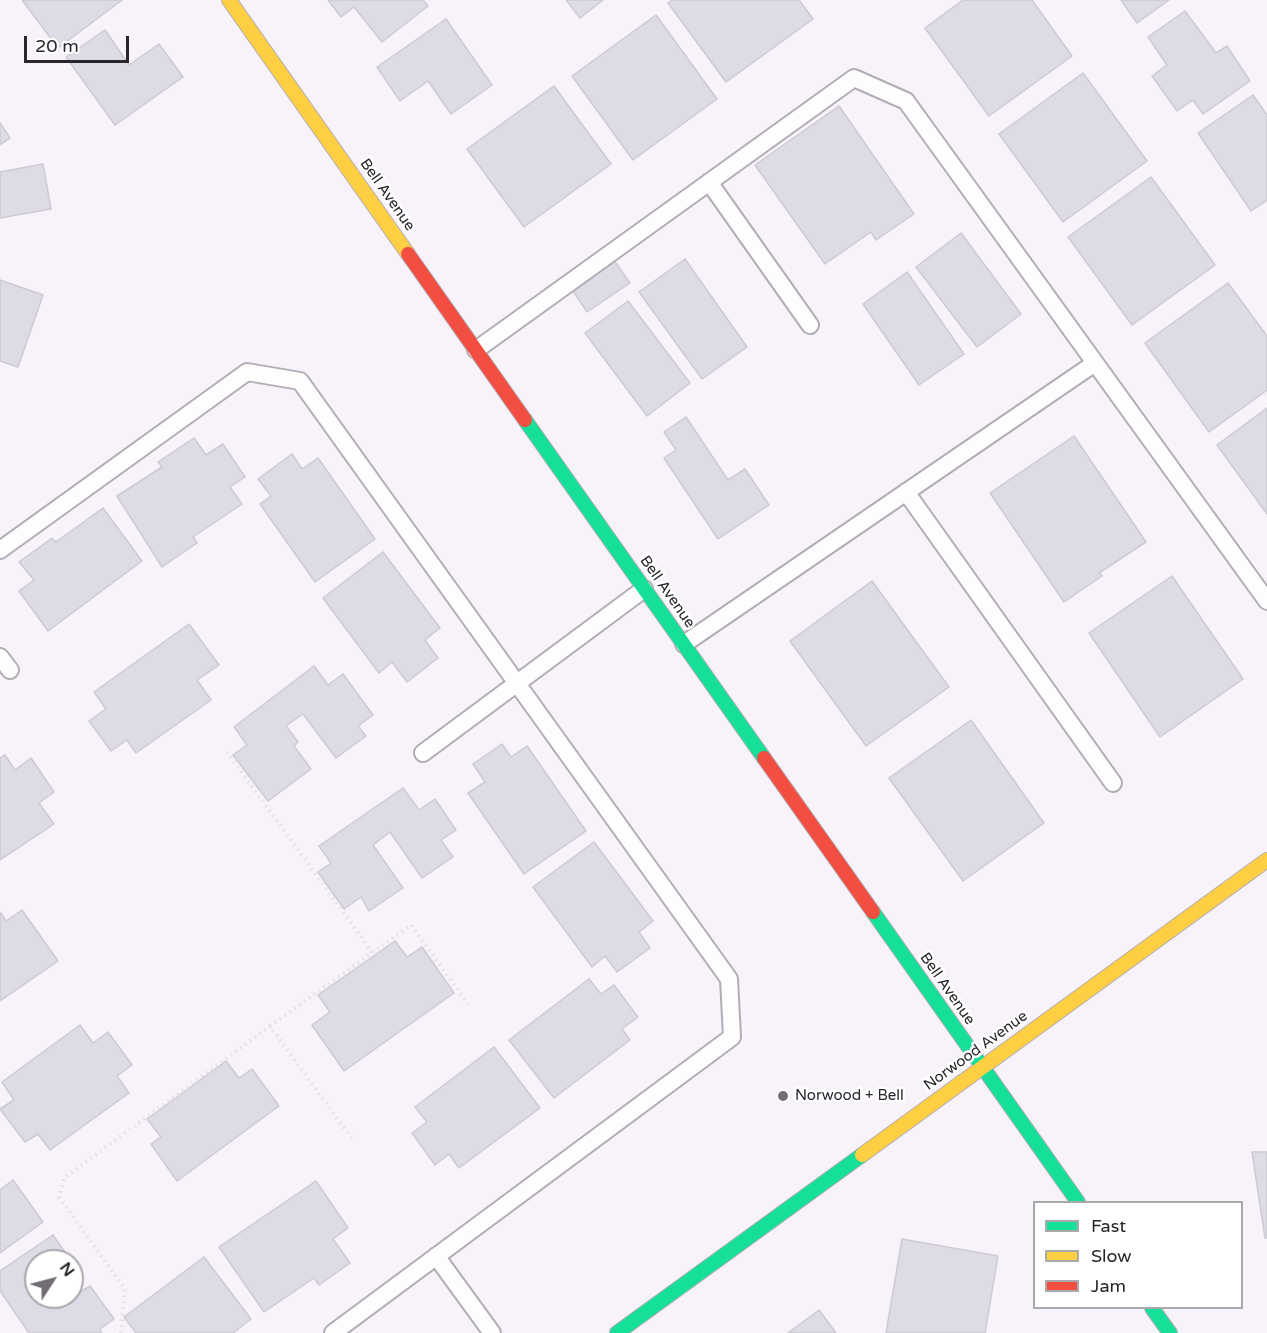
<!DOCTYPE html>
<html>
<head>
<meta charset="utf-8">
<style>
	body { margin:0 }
	#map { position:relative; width:1267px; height:1333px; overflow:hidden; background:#f8f2fa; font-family:"Varela Round",sans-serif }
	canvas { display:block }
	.legend { position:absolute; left:1033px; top:1201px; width:210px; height:108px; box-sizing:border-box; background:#fff; border:2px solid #a9a8aa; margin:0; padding:8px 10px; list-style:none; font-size:18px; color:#29252b }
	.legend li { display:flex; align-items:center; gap:12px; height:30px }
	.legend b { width:30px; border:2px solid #a9a8aa }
	.north { position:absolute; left:24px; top:1249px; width:60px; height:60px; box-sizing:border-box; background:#fff; border:2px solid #a9a8aa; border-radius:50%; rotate:54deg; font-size:16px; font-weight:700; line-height:24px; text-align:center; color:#29252b }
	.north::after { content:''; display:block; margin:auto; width:21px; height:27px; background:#716d73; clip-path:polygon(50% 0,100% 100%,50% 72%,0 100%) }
	.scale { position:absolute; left:24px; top:36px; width:105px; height:27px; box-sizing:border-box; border:3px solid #29252b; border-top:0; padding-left:8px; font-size:18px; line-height:21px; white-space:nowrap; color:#29252b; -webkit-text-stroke:4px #fff; paint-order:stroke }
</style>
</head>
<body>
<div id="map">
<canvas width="1267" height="1333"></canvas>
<ul class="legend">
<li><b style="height:8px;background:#16e098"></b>Fast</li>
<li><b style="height:8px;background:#ffcf43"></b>Slow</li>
<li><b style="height:8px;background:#f24e42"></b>Jam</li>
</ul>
<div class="north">N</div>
<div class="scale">20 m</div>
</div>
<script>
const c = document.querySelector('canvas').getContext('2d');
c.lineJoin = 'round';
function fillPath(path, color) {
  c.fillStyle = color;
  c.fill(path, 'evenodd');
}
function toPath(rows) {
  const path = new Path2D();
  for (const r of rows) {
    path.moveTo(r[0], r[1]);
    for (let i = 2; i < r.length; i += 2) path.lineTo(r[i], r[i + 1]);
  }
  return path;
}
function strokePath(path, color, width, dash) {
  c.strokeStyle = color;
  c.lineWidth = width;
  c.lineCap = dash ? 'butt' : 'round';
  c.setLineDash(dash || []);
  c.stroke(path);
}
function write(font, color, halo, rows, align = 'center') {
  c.font = font + ' "Varela Round",sans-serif';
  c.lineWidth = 5;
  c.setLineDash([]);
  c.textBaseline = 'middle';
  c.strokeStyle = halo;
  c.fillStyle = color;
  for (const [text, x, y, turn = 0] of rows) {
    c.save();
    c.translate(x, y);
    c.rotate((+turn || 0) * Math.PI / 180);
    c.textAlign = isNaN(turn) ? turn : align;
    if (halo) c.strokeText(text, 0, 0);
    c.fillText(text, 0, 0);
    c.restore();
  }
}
const building = toPath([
	[22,0,122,0,58,48,22,0],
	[328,0,423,0,428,6,382,42,354,7,341,17,328,0],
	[566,0,603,0,580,18,566,0],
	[672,0,799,0,813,19,726,82,668,3,672,0],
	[963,0,1032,0,1072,56,989,116,925,28,963,0],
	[1121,0,1169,0,1137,23,1121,0],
	[1185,11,1216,53,1227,46,1250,81,1203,114,1193,100,1177,111,1152,76,1167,65,1148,37,1185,11],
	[656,15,717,99,633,160,572,76,656,15],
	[446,19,492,85,451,114,428,81,400,101,377,67,446,19],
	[105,30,129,65,159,44,183,77,115,125,66,57,105,30],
	[1083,73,1147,161,1063,222,999,134,1083,73],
	[554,86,611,164,524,227,467,149,554,86],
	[1253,95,1267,115,1267,200,1251,211,1198,133,1253,95],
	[839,106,914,214,876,240,871,232,825,264,755,165,839,106],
	[0,123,10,138,0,145,0,123],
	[43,164,51,209,0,218,0,172,43,164],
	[1151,177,1215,265,1132,325,1068,237,1151,177],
	[961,233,1021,314,977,347,916,267,961,233],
	[613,259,630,283,587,312,571,288,613,259],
	[685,259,747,347,702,379,639,292,685,259],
	[907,272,964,354,919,385,863,304,907,272],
	[0,280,43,295,18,367,0,361,0,280],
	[1228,283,1267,336,1267,390,1209,432,1145,343,1228,283],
	[628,301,690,383,647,416,585,333,628,301],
	[1267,408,1267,514,1217,445,1267,408],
	[686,417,728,480,745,469,769,505,718,539,664,458,676,450,664,432,686,417],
	[1074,436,1146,542,1099,573,1102,576,1064,602,990,493,1074,436],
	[194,438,206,455,223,444,245,477,230,487,242,504,193,537,197,543,162,567,117,496,162,467,158,462,194,438],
	[292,454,302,469,318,458,375,539,315,582,260,504,271,496,258,479,292,454],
	[103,508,142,561,48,631,19,591,34,580,19,562,52,538,56,542,103,508],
	[383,552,440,628,425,640,438,658,407,682,392,662,379,673,323,598,383,552],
	[1172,576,1243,679,1160,737,1089,633,1172,576],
	[872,581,949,687,866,746,790,641,872,581],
	[189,624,219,665,197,680,211,700,136,753,127,740,111,751,89,721,106,709,94,692,189,624],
	[314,666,328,685,343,674,373,715,358,726,366,736,336,758,303,714,286,726,298,742,294,746,311,769,268,801,233,755,247,745,234,727,314,666],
	[971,720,1044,823,963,881,889,778,971,720],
	[502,744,511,757,527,746,586,831,524,874,468,793,485,782,473,764,502,744],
	[5,755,15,770,31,758,54,792,39,803,54,824,0,860,0,758,5,755],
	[403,788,419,810,435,799,456,830,441,840,453,857,422,878,390,832,373,845,403,888,369,911,361,897,344,909,318,872,331,863,319,846,403,788],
	[594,842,653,921,639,932,650,948,617,972,605,956,592,967,533,887,594,842],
	[22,910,58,961,0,1001,0,912,6,921,22,910],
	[395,941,407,957,422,947,454,993,344,1071,312,1025,330,1012,318,995,395,941],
	[589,979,601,994,614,985,638,1017,622,1029,630,1040,554,1098,509,1040,589,979],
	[80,1025,93,1043,108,1032,132,1065,117,1076,129,1093,50,1150,38,1134,25,1142,0,1109,14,1100,2,1082,80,1025],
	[494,1047,540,1108,459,1168,449,1154,435,1165,412,1133,427,1122,415,1107,494,1047],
	[226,1061,239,1078,252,1069,279,1106,177,1181,151,1144,161,1137,147,1119,226,1061],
	[1252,1152,1267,1152,1267,1238,1265,1238,1252,1152],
	[13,1180,43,1222,0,1253,0,1190,13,1180],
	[316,1181,348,1228,333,1239,350,1263,319,1285,314,1278,264,1312,219,1247,316,1181],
	[53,1235,71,1261,36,1261,36,1297,72,1297,72,1287,77,1294,90,1286,114,1319,100,1329,102,1333,29,1333,0,1291,0,1271,53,1235],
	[902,1239,998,1256,985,1333,886,1333,902,1239],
	[204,1257,251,1319,233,1333,136,1333,124,1317,204,1257],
	[819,1310,836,1333,788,1333,819,1310]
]);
const path = toPath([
	[227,752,372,952],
	[270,1026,411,925,468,1004],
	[121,1333,125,1289,59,1197,64,1178,270,1026,352,1139]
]);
const lane = toPath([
	[709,182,810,325],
	[476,350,854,78,906,101,1267,601],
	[906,492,1113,783],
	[0,550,247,372,300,381,729,979,732,1037,333,1333],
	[684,644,1095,363],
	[0,657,10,670],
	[423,753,644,589],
	[436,1256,492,1333]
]);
const fast = toPath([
	[525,420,764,758],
	[873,912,1078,1202],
	[1152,1308,1170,1333],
	[617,1333,862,1155]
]);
const slow = toPath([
	[229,0,408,254],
	[862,1155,1267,860]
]);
const jam = toPath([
	[408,254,525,420],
	[764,758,873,912]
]);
const markers = [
	[783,1096,6,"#716d73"]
];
const streetNames = [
	["Bell Avenue",387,195,55],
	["Bell Avenue",667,592,55],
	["Bell Avenue",947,989,55],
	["Norwood Avenue",976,1051,-36]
];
const poiNames = [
	["Norwood + Bell",795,1096]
];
fillPath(building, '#dddbe6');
strokePath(building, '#cdcad2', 1.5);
strokePath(lane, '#b2adb4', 20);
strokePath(fast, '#b2adb4', 16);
strokePath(slow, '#b2adb4', 16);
strokePath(jam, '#b2adb4', 16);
strokePath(path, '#e2e0e3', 4, [1.5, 4.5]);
strokePath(lane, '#fefdfe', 16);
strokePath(fast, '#16e098', 14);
strokePath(slow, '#ffcf43', 14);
strokePath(jam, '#f24e42', 14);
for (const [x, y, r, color] of markers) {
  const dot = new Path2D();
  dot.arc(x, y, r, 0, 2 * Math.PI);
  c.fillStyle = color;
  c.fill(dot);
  strokePath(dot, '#fff', 2);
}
write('15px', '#29252b', '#fff', streetNames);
write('15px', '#29252b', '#fff', poiNames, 'left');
</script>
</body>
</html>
